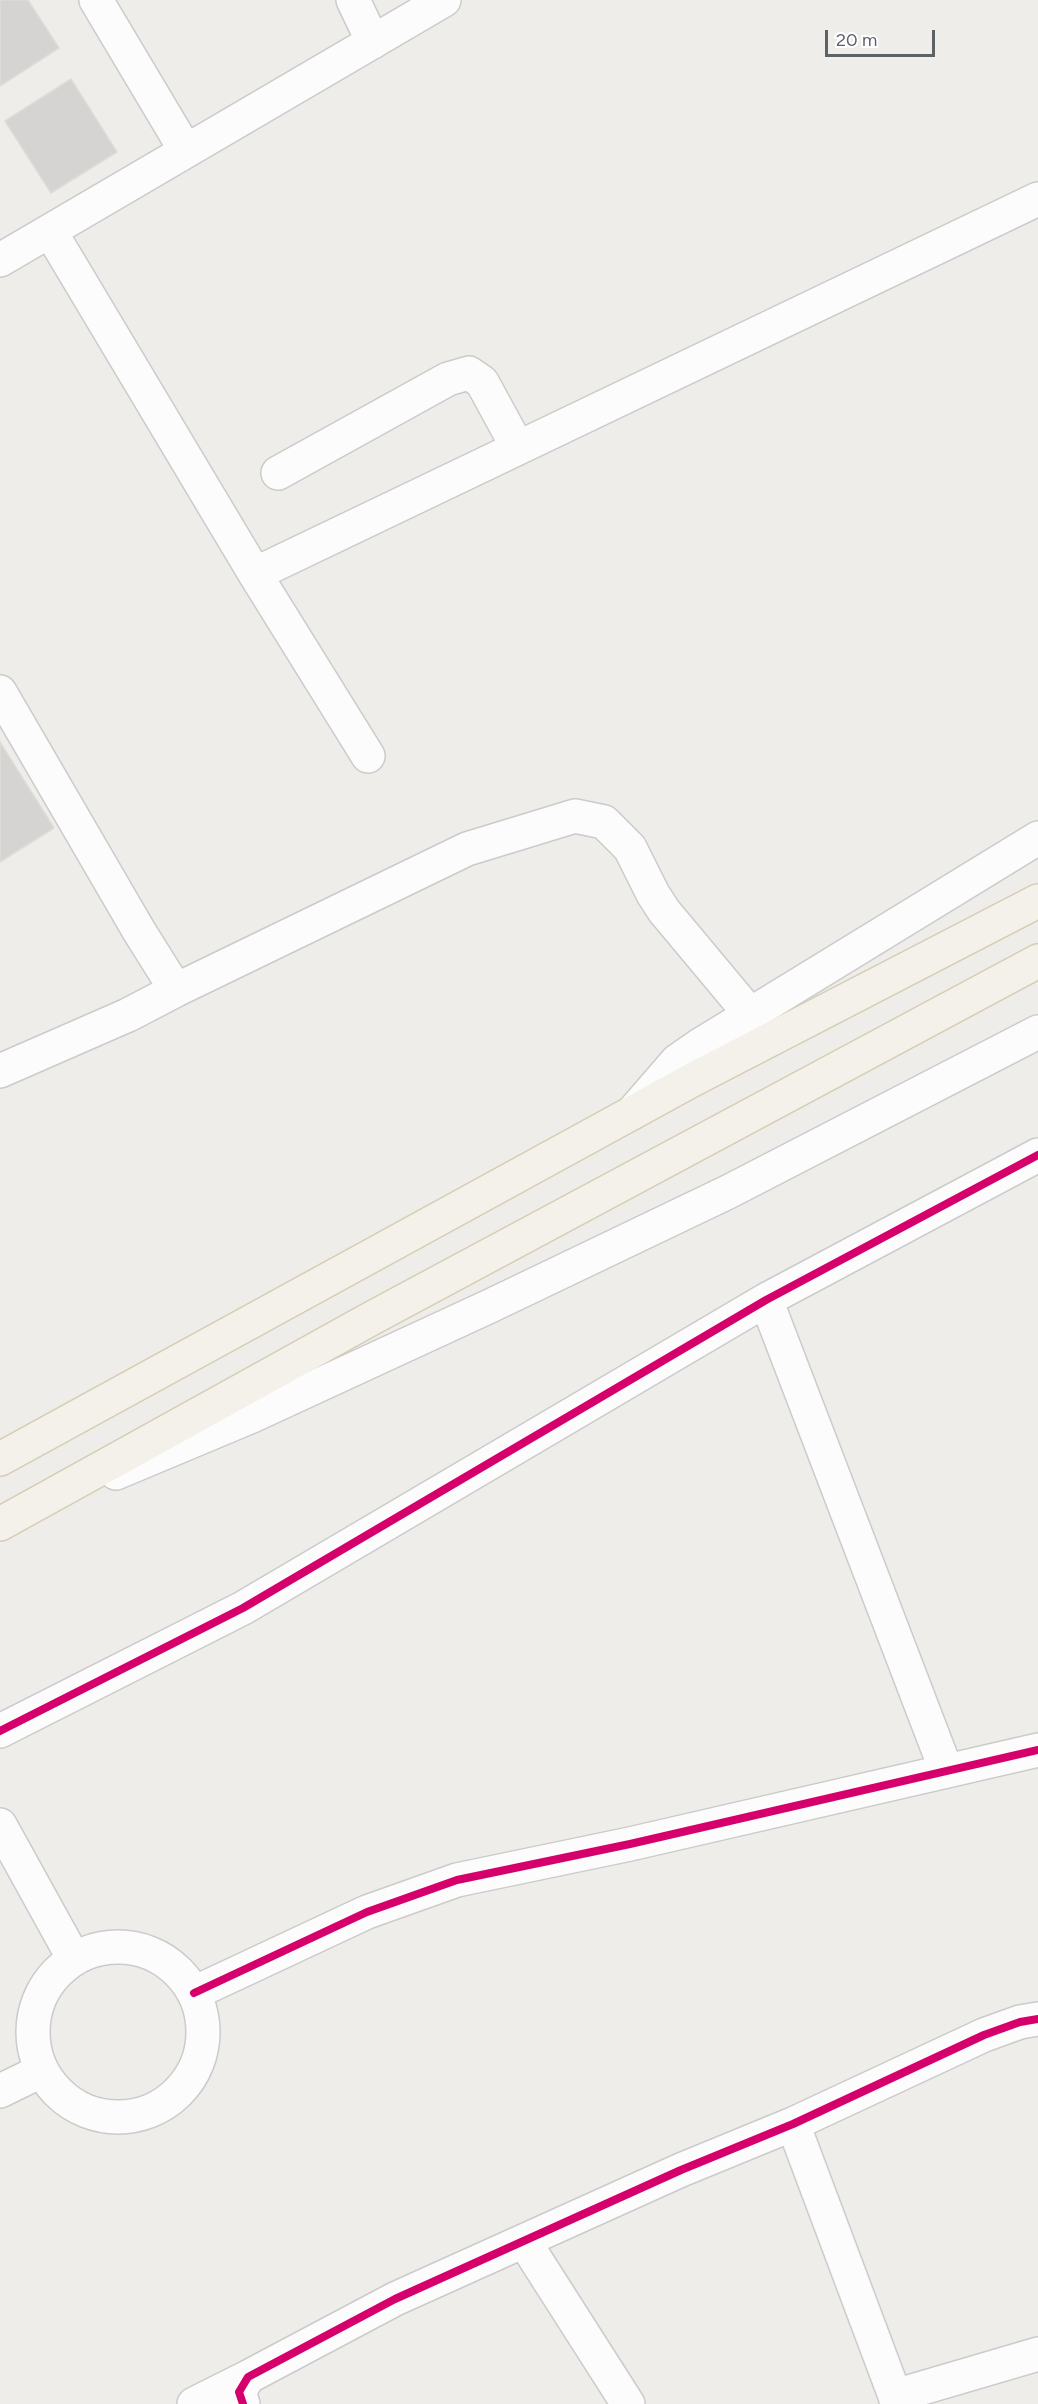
<!DOCTYPE html>
<html>
<head>
<meta charset="utf-8">
<style>
	body { margin:0 }
	#map { position:relative; width:1038px; height:2404px; overflow:hidden; background:#eeede9; font-family:Figtree,sans-serif }
	canvas { display:block }
	.scale { position:absolute; left:825px; top:30px; width:110px; height:27px; box-sizing:border-box; border:3px solid #5d6267; border-top:0; padding-left:8px; font-size:18px; line-height:21px; white-space:nowrap; color:#5d6267; -webkit-text-stroke:4px #fff; paint-order:stroke }
</style>
</head>
<body>
<div id="map">
<canvas width="1038" height="2404"></canvas>
<div class="scale">20 m</div>
</div>
<script>
const c = document.querySelector('canvas').getContext('2d');
c.lineJoin = 'round';
function fillPath(path, color) {
  c.fillStyle = color;
  c.fill(path, 'evenodd');
}
function toPath(rows) {
  const path = new Path2D();
  for (const r of rows) {
    if (r.length === 3) {
      path.moveTo(r[0] + r[2], r[1]);
      path.arc(r[0], r[1], r[2], 0, 2 * Math.PI);
      continue;
    }
    path.moveTo(r[0], r[1]);
    for (let i = 2; i < r.length; i += 2) path.lineTo(r[i], r[i + 1]);
  }
  return path;
}
function strokePath(path, color, width, dash) {
  c.strokeStyle = color;
  c.lineWidth = width;
  c.lineCap = dash ? 'butt' : 'round';
  c.setLineDash(dash || []);
  c.stroke(path);
}
const building = toPath([
	[0,0,28,0,59,48,0,86,0,0],
	[71,79,117,152,51,193,5,121,71,79],
	[0,742,54,828,0,862,0,742]
]);
const minor = toPath([
	[96,0,186,151],
	[353,0,373,42],
	[50,231,255,574,368,756],
	[0,260,444,0],
	[278,473,448,379,469,373,482,382,518,448],
	[255,574,1038,199],
	[0,692,139,931,176,990,128,1015,0,1071],
	[176,990,467,849,575,816,604,822,630,848,653,894,664,911,750,1014],
	[632,1113,677,1061,700,1045,1038,838],
	[766,1300,946,1770],
	[116,1473,252,1416,490,1306,728,1192,1038,1032],
	[0,1731,243,1608,766,1300,1038,1155],
	[0,1825,74,1959],
	[118,2032,85],
	[194,1993,367,1912,457,1880,630,1844,1038,1750],
	[0,2091,41,2071],
	[793,2124,895,2396],
	[524,2241,628,2404],
	[194,2404,248,2377],
	[243,2404,239,2392,248,2377,395,2299,681,2170,793,2124,984,2035,1020,2022,1038,2019],
	[897,2404,895,2396,1038,2354]
]);
const major = toPath([
	[0,1459,694,1079,1038,901],
	[0,1524,374,1317,1038,961]
]);
const cycleway = toPath([
	[0,1731,243,1608,766,1300,1038,1155],
	[194,1993,367,1912,457,1880,630,1844,1038,1750],
	[243,2404,239,2392,248,2377,395,2299,681,2170,793,2124,984,2035,1020,2022,1038,2019]
]);
fillPath(building, '#d5d4d2');
strokePath(building, '#dedcd7', 1.5);
strokePath(minor, '#cbcbcb', 36);
strokePath(major, '#d7cdb5', 36);
strokePath(minor, '#fcfcfc', 33);
strokePath(major, '#f3f1e9', 33);
strokePath(cycleway, '#d6006c', 8);
</script>
</body>
</html>
